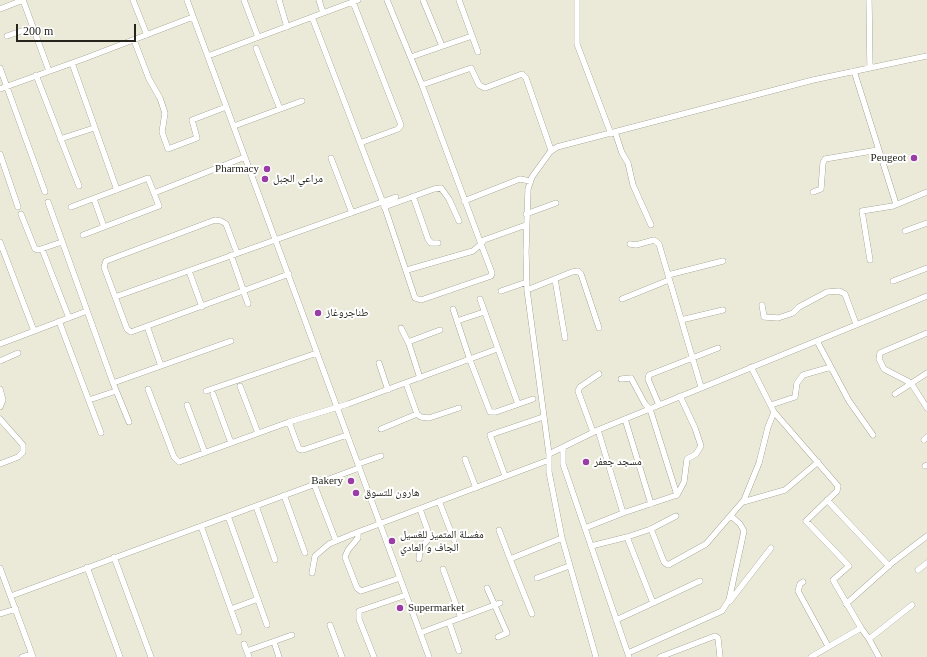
<!DOCTYPE html>
<html>
<head>
<meta charset="utf-8">
<style>
	body { margin:0 }
	#map { position:relative; width:927px; height:657px; overflow:hidden; background:#ebead8; font-family:"Times New Roman",serif }
	canvas { display:block }
	.scale { position:absolute; left:16px; top:24px; width:120px; height:18px; box-sizing:border-box; border:2px solid #25251e; border-top:0; padding-left:5px; font-size:12px; line-height:14px; white-space:nowrap; color:#25251e; -webkit-text-stroke:3px #fff; paint-order:stroke }
</style>
</head>
<body>
<div id="map">
<canvas width="927" height="657"></canvas>
<div class="scale">200 m</div>
</div>
<script>
const c = document.querySelector('canvas').getContext('2d');
c.lineJoin = 'round';
function toPath(rows) {
  const path = new Path2D();
  for (const r of rows) {
    path.moveTo(r[0], r[1]);
    for (let i = 2; i < r.length; i += 2) path.lineTo(r[i], r[i + 1]);
  }
  return path;
}
function strokePath(path, color, width, dash) {
  c.strokeStyle = color;
  c.lineWidth = width;
  c.lineCap = dash ? 'butt' : 'round';
  c.setLineDash(dash || []);
  c.stroke(path);
}
function write(font, color, halo, rows, align = 'center') {
  c.font = font + ' "Times New Roman","Noto Naskh Arabic",serif';
  c.lineWidth = 4;
  c.setLineDash([]);
  c.textBaseline = 'middle';
  c.strokeStyle = halo;
  c.fillStyle = color;
  for (const [text, x, y, turn = 0] of rows) {
    c.save();
    c.translate(x, y);
    c.rotate((+turn || 0) * Math.PI / 180);
    c.textAlign = isNaN(turn) ? turn : align;
    if (halo) c.strokeText(text, 0, 0);
    c.fillText(text, 0, 0);
    c.restore();
  }
}
const minor = toPath([
	[133,0,147,35],
	[187,0,429,657],
	[244,0,258,37],
	[279,0,287,27],
	[319,0,323,13],
	[387,0,422,85,471,68,479,85,485,88,522,74,526,78,551,150],
	[423,0,442,46],
	[459,0,478,52],
	[577,0,577,44,611,134],
	[869,0,870,68],
	[353,2,401,125,398,129,360,143],
	[0,9,23,0,49,71],
	[312,17,385,208,415,298,421,300,491,276,492,273,481,244,484,240,526,225],
	[7,36,33,27],
	[134,40,149,79,160,98,165,113,162,132,168,149,197,138,192,120,226,107],
	[256,48,280,109],
	[208,56,358,0],
	[411,57,472,36],
	[72,63,117,190],
	[0,68,45,192],
	[854,71,896,204],
	[36,75,79,186],
	[0,89,86,58,193,17],
	[234,126,302,101],
	[615,132,622,153,628,163,633,185,651,225],
	[60,139,94,128],
	[0,154,18,207],
	[331,158,352,213],
	[813,192,821,189,823,163,825,159,878,150],
	[154,193,245,157],
	[413,196,428,239,431,243,438,243],
	[94,199,104,227],
	[464,201,520,179,530,181],
	[48,202,113,383,231,341],
	[71,207,148,178,159,206,83,235],
	[384,207,434,189,441,188,449,199,459,221],
	[21,214,35,249,38,250,62,242],
	[526,214,556,203],
	[905,231,927,223],
	[0,242,34,331],
	[630,244,636,245,654,240,659,244,701,387],
	[42,249,69,318],
	[237,253,226,224,221,221,215,220,106,261,104,267,127,329,131,332,289,274],
	[231,255,248,304],
	[870,260,862,211,893,206,927,192],
	[407,270,473,251,481,244,422,85],
	[189,271,202,307],
	[668,275,723,261],
	[555,279,565,338],
	[893,281,927,268],
	[527,290,572,272,578,271,581,274,599,328],
	[501,291,527,282],
	[115,297,396,197],
	[480,299,518,404],
	[622,299,669,280],
	[762,305,764,317,778,318,793,313,799,307,827,292,839,291,845,294,856,324],
	[453,309,470,360,490,412,496,412,533,399],
	[681,320,723,310],
	[59,321,101,433],
	[457,321,484,312],
	[147,326,161,366],
	[401,328,409,344,420,378],
	[927,333,882,352,880,353,879,359,884,369,911,383,927,408],
	[817,341,849,401,873,435],
	[408,342,440,330],
	[0,344,87,311],
	[0,361,18,353],
	[379,363,388,390],
	[751,367,774,412,838,486,837,491,806,521,849,566,833,580,861,628,811,657],
	[621,379,631,378,645,404,650,409,677,495,623,513],
	[113,383,129,422],
	[406,383,417,414,421,417,429,418,459,408],
	[240,386,258,433],
	[0,389,3,400,0,407],
	[148,389,174,457,179,462,289,422,348,404,497,349],
	[206,391,317,353],
	[213,394,231,443],
	[895,394,927,373],
	[89,400,116,391],
	[187,405,205,453],
	[659,405,648,379,649,375,718,348],
	[771,405,795,397,797,383,803,375,831,367],
	[0,419,23,445,23,452,18,457,0,464],
	[625,419,651,504],
	[289,422,299,449,303,450,347,435],
	[381,429,417,414],
	[593,432,578,391,580,387,599,374],
	[924,440,927,437],
	[563,448,563,464,629,657],
	[549,454,527,290,526,252,528,189,532,177,550,152,557,147,813,80,927,56],
	[465,459,476,488],
	[358,464,381,456],
	[925,466,927,465],
	[504,473,490,435,543,417],
	[314,484,336,541],
	[284,495,305,553],
	[677,495,684,482,687,459,696,454,701,446,695,428,680,396],
	[827,500,889,566],
	[439,501,454,540],
	[743,502,785,490,818,462],
	[256,506,275,560],
	[228,516,267,625],
	[201,526,239,632],
	[585,528,623,513,598,430],
	[651,529,676,516],
	[499,530,510,559],
	[358,532,358,538,348,550,345,557,357,588,361,591,400,578],
	[627,537,651,529,664,562,668,565,706,544,744,500,759,463,768,427,774,412],
	[591,546,627,537,653,603,616,620],
	[114,557,151,657],
	[419,559,420,549,430,537,420,509],
	[87,567,120,657],
	[0,568,33,657],
	[443,569,461,618],
	[918,570,927,563],
	[312,573,315,556,329,544,358,532,549,460],
	[537,578,569,566],
	[803,582,800,584,798,591,828,646],
	[487,588,507,633,498,637],
	[11,596,359,468],
	[730,601,771,548],
	[653,603,700,581],
	[846,604,893,562,927,536],
	[231,609,258,599],
	[0,614,16,609],
	[532,614,510,559,562,538],
	[449,622,459,651],
	[330,625,342,657],
	[861,628,869,639,912,605],
	[420,633,500,603],
	[869,639,879,657],
	[274,642,279,657],
	[244,644,249,657],
	[247,651,292,635],
	[628,653,722,611,729,600,744,531,740,524,731,516],
	[22,657,31,654],
	[374,657,359,619,359,611,406,595],
	[596,657,562,538,549,472,549,454,598,430,927,296],
	[660,657,715,636,718,638,720,657]
]);
const markers = [
	[914,158,4,"#9a3ca5"],
	[267,169,4,"#9a3ca5"],
	[265,179,4,"#9a3ca5"],
	[318,313,4,"#9a3ca5"],
	[586,462,4,"#9a3ca5"],
	[351,481,4,"#9a3ca5"],
	[356,493,4,"#9a3ca5"],
	[392,541,4,"#9a3ca5"],
	[400,608,4,"#9a3ca5"]
];
const poiNames = [
	["Peugeot",906,158,"right"],
	["Pharmacy",259,169,"right"],
	["مراعي الجبل",273,179],
	["طناجروغاز",326,313],
	["مسجد جعفر",594,462],
	["Bakery",343,481,"right"],
	["هارون للتسوق",364,493],
	["مغسلة المتميز للغسيل",400,535],
	["الجاف و العادي",400,548],
	["Supermarket",408,608]
];
strokePath(minor, '#858474', 6);
strokePath(minor, '#fff', 5.5);
for (const [x, y, r, color] of markers) {
  const dot = new Path2D();
  dot.arc(x, y, r, 0, 2 * Math.PI);
  c.fillStyle = color;
  c.fill(dot);
  strokePath(dot, '#fff', 1.5);
}
write('11px', '#25251e', '#fff', poiNames, 'left');
</script>
</body>
</html>
